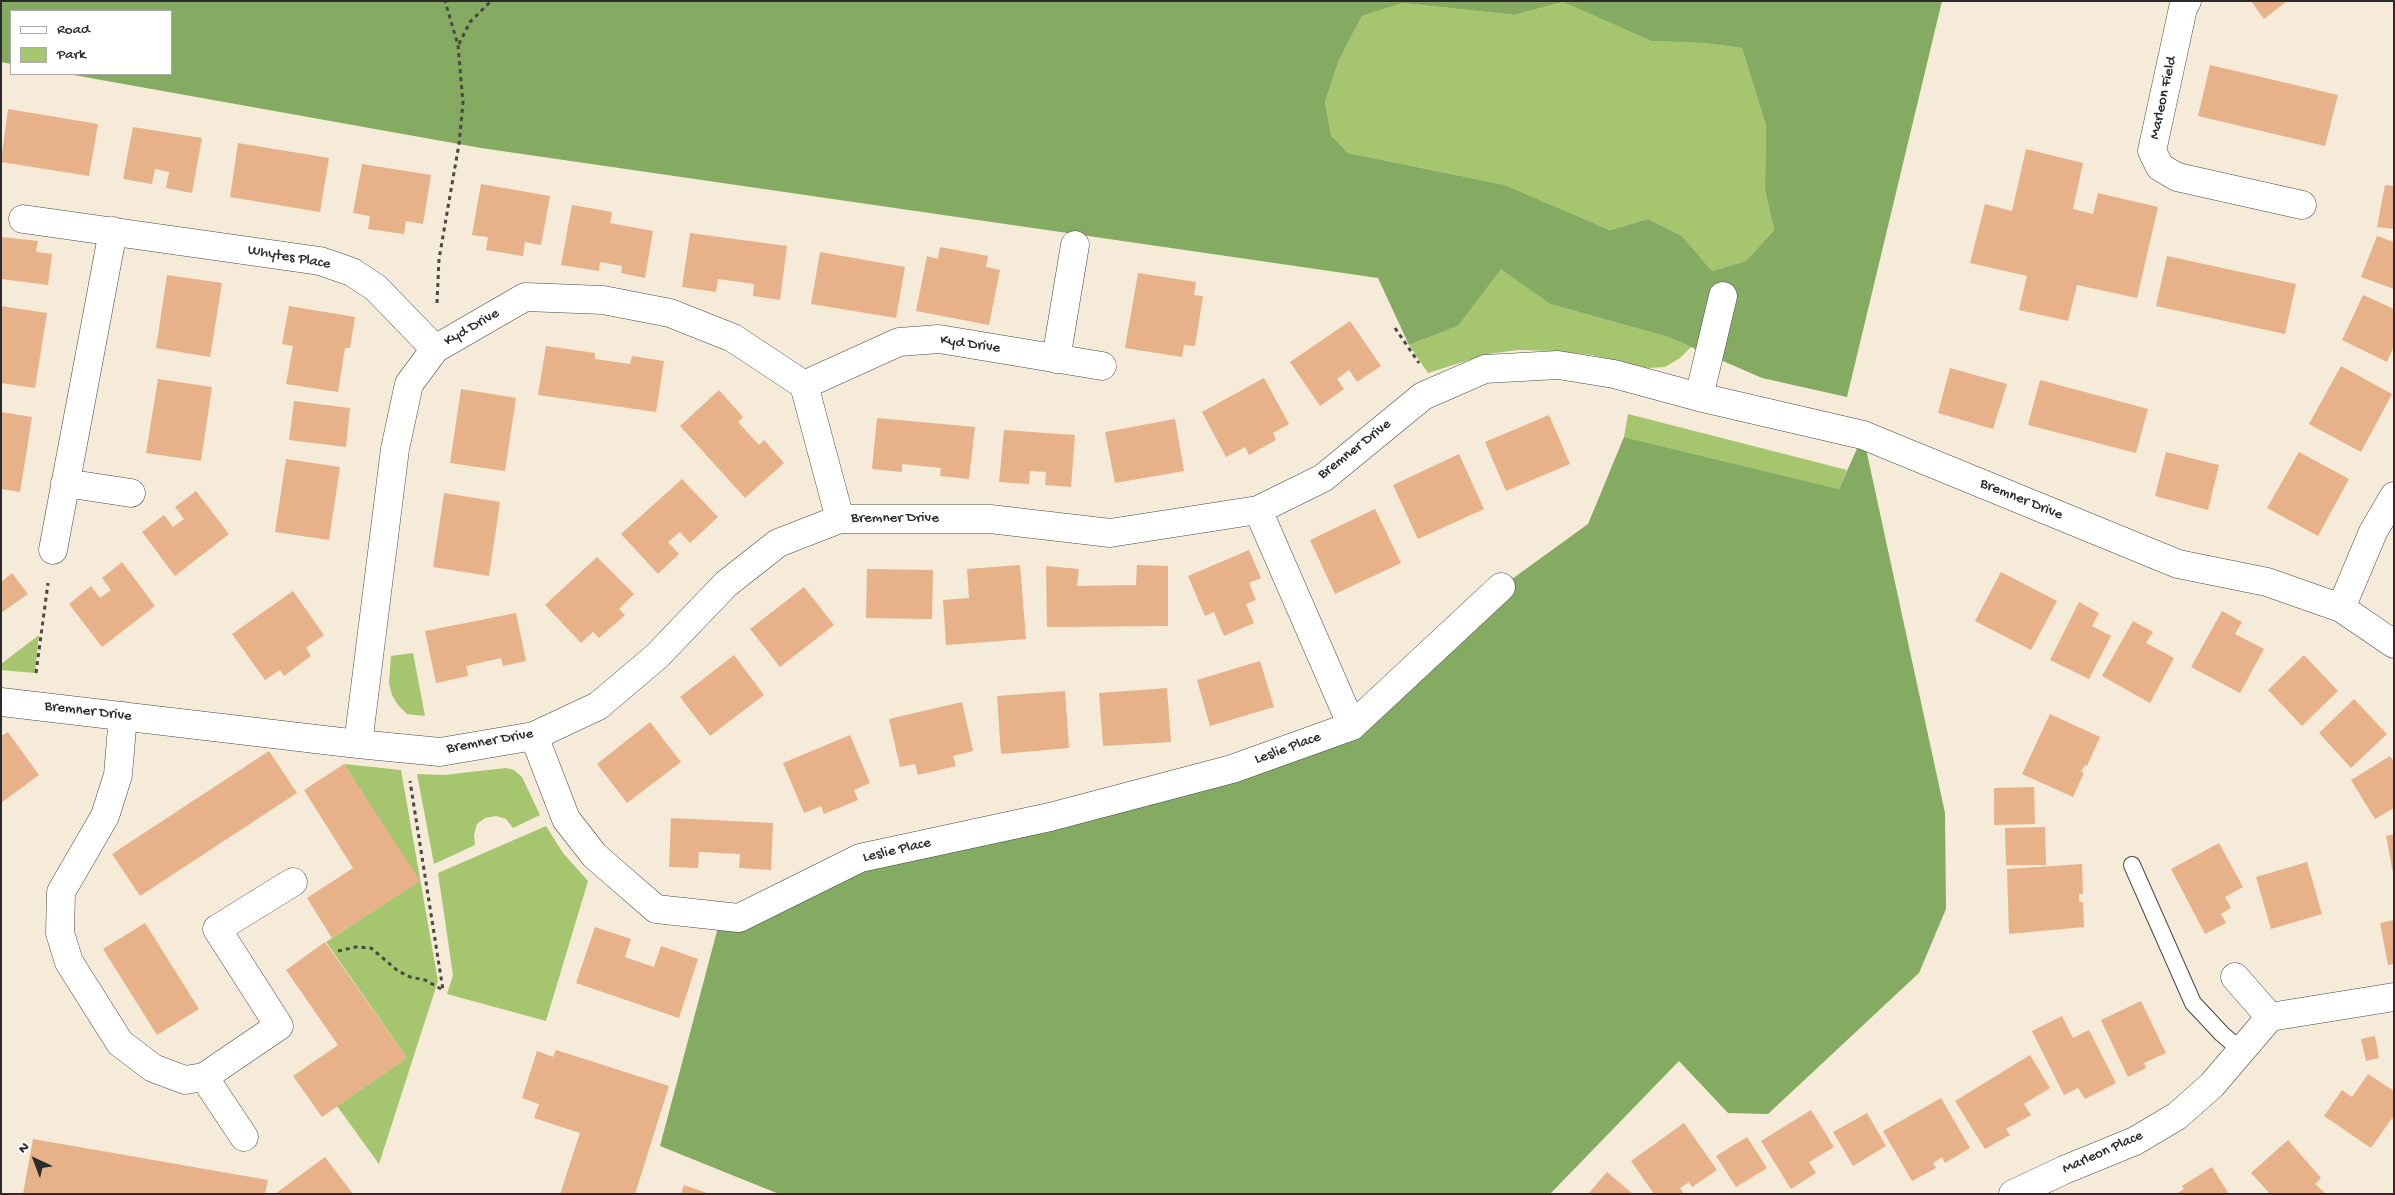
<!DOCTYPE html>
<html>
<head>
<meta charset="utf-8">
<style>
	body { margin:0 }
	#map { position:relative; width:2395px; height:1195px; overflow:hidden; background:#f6ebd8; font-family:"Gochi Hand",sans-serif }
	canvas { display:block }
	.frame { position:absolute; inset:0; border:2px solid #2b2b2b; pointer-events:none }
	.legend { position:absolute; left:10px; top:10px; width:162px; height:65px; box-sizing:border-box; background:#fff; border:1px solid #aaa; margin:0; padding:6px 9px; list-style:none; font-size:15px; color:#2b2b2b }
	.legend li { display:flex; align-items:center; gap:10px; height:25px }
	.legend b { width:25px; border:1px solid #aaa }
	.north { position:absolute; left:10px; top:1135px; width:50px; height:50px; -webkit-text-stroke:4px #fff; paint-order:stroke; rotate:317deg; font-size:14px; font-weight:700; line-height:20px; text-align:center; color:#2b2b2b }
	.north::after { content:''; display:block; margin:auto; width:18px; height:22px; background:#2b2b2b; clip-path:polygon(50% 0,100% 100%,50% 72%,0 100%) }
</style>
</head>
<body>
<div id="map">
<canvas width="2395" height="1195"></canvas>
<div class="frame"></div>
<ul class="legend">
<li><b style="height:6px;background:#fff"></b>Road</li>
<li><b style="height:14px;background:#a5c66e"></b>Park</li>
</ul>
<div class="north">N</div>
</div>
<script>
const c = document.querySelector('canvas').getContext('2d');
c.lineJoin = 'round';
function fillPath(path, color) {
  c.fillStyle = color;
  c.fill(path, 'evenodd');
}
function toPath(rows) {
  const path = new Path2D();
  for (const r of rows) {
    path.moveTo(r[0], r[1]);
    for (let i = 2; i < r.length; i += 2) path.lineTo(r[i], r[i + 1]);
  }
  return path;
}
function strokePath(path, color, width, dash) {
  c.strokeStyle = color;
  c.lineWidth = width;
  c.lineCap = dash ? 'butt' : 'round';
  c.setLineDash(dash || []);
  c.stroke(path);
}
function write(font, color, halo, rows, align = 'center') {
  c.font = font + ' "Gochi Hand",sans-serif';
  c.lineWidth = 4.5;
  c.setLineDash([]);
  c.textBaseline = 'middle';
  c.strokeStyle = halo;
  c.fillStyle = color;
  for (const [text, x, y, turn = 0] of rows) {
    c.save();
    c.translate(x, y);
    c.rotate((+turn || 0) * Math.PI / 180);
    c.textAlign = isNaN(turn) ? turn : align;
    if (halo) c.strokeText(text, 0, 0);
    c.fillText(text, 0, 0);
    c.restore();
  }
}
const green = toPath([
	[1563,2,1651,41,1704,43,1742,48,1766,126,1765,190,1774,230,1746,261,1712,271,1682,236,1648,219,1610,230,1505,185,1348,153,1331,135,1325,102,1339,60,1362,16,1403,3,1514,15],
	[1501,268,1550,304,1668,337,1691,347,1680,358,1665,367,1648,368,1591,355,1554,351,1518,350,1488,354,1428,373,1409,345,1458,326],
	[1628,414,1847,470,1839,489,1624,437],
	[39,635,35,673,1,670,1,664],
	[413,653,425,716,407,714,398,705,392,695,389,683,391,656],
	[344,764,401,770,438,981,379,1164,337,1106,407,1058,326,942,419,881],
	[506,768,514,770,522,777,540,815,513,828,506,819,496,816,485,818,477,824,474,835,475,845,434,864,417,774,444,775],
	[546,826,563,853,588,881,546,1021,447,994,453,975,438,873]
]);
const forest = toPath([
	[1,1,1942,1,1847,397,1762,378,1668,337,1550,304,1501,269,1458,326,1409,345,1378,278,481,148,68,74,171,74,171,11,11,11,11,64,1,62],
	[1563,2,1651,41,1704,43,1742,48,1766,126,1765,190,1774,230,1746,261,1712,271,1682,236,1648,219,1610,230,1505,185,1348,153,1331,135,1325,102,1339,60,1362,16,1403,3,1514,15],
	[1863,435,1945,813,1946,909,1919,973,1768,1114,1728,1113,1679,1061,1550,1194,779,1194,660,1146,721,916,860,858,1352,726,1501,587,1588,524,1624,437,1839,489]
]);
const building = toPath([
	[2251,1,2287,1,2264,19],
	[2210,65,2338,95,2325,146,2198,116],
	[8,109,98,124,89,176,1,162],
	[133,127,202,138,192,193,166,188,169,172,155,169,152,184,123,179],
	[238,143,329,158,320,212,230,197],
	[2026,149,2083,163,2073,209,2093,214,2098,193,2158,207,2137,298,2077,285,2068,321,2019,310,2027,276,1970,263,1985,204,2012,211],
	[362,164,431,175,423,224,406,221,404,234,368,229,370,216,353,213],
	[481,184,550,196,541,245,525,242,523,256,486,250,488,237,472,235],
	[2385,185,2394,186,2394,229,2377,227],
	[572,205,612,212,610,223,653,231,645,278,621,273,622,266,600,262,599,271,561,265],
	[690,233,787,246,780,300,753,296,754,284,718,279,716,292,682,287],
	[2377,236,2394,242,2394,289,2361,277],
	[1,237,38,241,36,252,52,254,48,285,1,279],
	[940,247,988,256,986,267,1000,270,989,325,916,311,927,256,938,259],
	[820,252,905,267,896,318,811,304],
	[2167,256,2296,284,2285,334,2156,306],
	[1138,273,1196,282,1194,295,1203,296,1195,346,1184,345,1182,357,1125,348],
	[167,275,222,283,210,357,156,348],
	[2363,295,2394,309,2394,346,2387,362,2342,340],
	[1,306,47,313,35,388,1,383],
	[289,306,355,317,350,348,345,348,338,392,286,384,293,346,282,344],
	[1350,321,1381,366,1357,382,1349,370,1337,379,1344,389,1320,406,1290,362],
	[546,346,595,353,595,359,630,364,632,356,664,361,656,412,538,395],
	[2341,366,2392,394,2361,452,2309,424],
	[1950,368,2007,384,1993,429,1938,413],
	[1264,378,1289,424,1273,433,1276,440,1249,455,1245,447,1226,457,1202,412],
	[158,379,212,387,201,461,146,453],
	[2040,380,2148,409,2136,453,2028,425],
	[461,389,516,398,505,471,450,463],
	[719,390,743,417,738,422,759,445,764,440,784,463,745,498,680,426],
	[294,401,350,408,346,447,289,440],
	[1,412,32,417,20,492,1,489],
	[1549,415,1570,464,1506,491,1485,442],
	[877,418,975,427,969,479,940,476,941,468,902,464,902,472,872,469],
	[1175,419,1184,471,1115,483,1105,432],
	[1004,430,1075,435,1071,487,1045,485,1046,472,1030,471,1029,484,999,482],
	[2166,452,2219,465,2208,510,2155,496],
	[2299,452,2349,479,2318,536,2267,508],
	[1459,454,1484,509,1418,539,1393,485],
	[286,459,340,467,329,540,275,532],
	[682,479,718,517,690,543,680,532,668,542,679,554,658,574,621,534],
	[196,491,229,534,175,576,142,532,164,515,173,527,184,519,175,507],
	[444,493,500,502,489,576,433,567],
	[1375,509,1401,563,1335,594,1310,540],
	[1249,550,1261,578,1249,583,1256,600,1246,604,1254,623,1224,636,1214,612,1205,616,1188,576],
	[597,557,634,594,619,609,625,615,599,638,593,632,581,643,545,605],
	[122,562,155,606,102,647,69,604,91,586,100,598,111,590,102,578],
	[1020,565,1026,639,946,645,943,600,969,598,967,569],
	[1137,565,1168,566,1168,626,1047,627,1046,566,1079,569,1077,586,1136,585],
	[867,569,933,570,932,619,866,618],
	[2001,572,2057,601,2031,650,1975,621],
	[12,573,28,594,1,613,1,582],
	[804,587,834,625,780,667,750,629],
	[293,591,324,635,306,648,311,656,284,676,280,670,265,680,232,634],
	[2079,602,2099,613,2092,626,2111,636,2089,679,2050,660],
	[2222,611,2242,622,2235,634,2264,649,2240,693,2191,667],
	[516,613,526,661,503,666,501,658,466,666,468,676,436,683,425,631],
	[2133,621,2153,632,2146,643,2174,658,2150,703,2102,676],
	[734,655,764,695,710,736,680,697],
	[2304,655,2338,691,2302,726,2268,690],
	[1260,661,1274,707,1210,726,1197,680],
	[1167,688,1171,742,1103,746,1099,693],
	[1065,691,1069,748,1001,754,997,696],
	[2354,699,2387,734,2351,768,2319,733],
	[962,702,973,751,953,756,956,766,918,775,915,764,900,767,889,719],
	[2050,714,2100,737,2087,766,2085,765,2081,772,2084,773,2073,797,2022,774],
	[650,722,681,762,627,803,597,764],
	[8,732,39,775,1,803,1,736],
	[850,735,870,783,854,790,858,800,824,814,821,806,804,813,783,763],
	[269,751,297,793,140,896,112,854],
	[2390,756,2394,762,2394,808,2375,819,2351,780],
	[344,764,420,881,332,938,307,898,353,868,304,790],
	[2034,787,2035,824,1994,825,1994,788],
	[671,818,773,823,771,870,739,868,740,854,699,852,698,868,669,867],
	[2045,827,2046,865,2006,865,2005,828],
	[2394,834,2394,873,2393,873,2386,836],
	[2219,843,2243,887,2225,897,2231,908,2221,914,2226,923,2205,934,2171,869],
	[2307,862,2322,914,2271,929,2256,877],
	[2082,864,2083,894,2079,894,2079,902,2083,902,2084,927,2009,934,2007,869],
	[2394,920,2394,964,2388,965,2380,923],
	[145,923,199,1009,157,1035,103,949],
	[595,927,631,939,625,957,654,967,661,946,698,959,679,1018,576,983],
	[325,942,407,1058,322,1117,293,1076,338,1045,286,970],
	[2141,1001,2166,1053,2144,1063,2146,1068,2128,1077,2101,1020],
	[2062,1016,2073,1038,2089,1030,2116,1083,2085,1099,2078,1088,2064,1095,2032,1031],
	[2375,1036,2379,1058,2366,1061,2361,1039],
	[556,1050,669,1086,635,1194,560,1194,580,1133,534,1118,539,1104,522,1098,537,1051,553,1057],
	[2030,1055,2050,1088,2024,1104,2031,1115,2006,1129,2010,1135,1985,1149,1955,1101],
	[2368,1074,2394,1091,2394,1119,2392,1118,2371,1148,2324,1116,2342,1090,2352,1097],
	[1941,1098,1970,1148,1945,1163,1942,1157,1933,1163,1936,1168,1912,1181,1883,1131],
	[1811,1110,1834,1147,1809,1162,1816,1173,1791,1189,1761,1141],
	[1867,1113,1886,1146,1853,1166,1833,1132],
	[1684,1123,1717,1170,1692,1187,1689,1182,1680,1188,1684,1194,1654,1194,1631,1161],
	[1747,1137,1767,1168,1736,1187,1716,1156],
	[33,1139,268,1180,265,1194,23,1194],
	[2288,1140,2321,1178,2315,1184,2326,1194,2270,1194,2251,1173],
	[325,1157,353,1194,275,1194],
	[2212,1167,2229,1194,2176,1194,2184,1189,2182,1186],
	[1607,1172,1633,1194,1588,1194],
	[684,1185,707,1193,707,1194,681,1194]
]);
const path = toPath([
	[459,44,470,22,491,1],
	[437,303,439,259,459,144,463,103,458,45,445,1],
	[1395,328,1419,363],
	[36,673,48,583],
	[338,951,356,947,371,948,398,971,410,977,425,980,443,990,410,781]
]);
const service = toPath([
	[2132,865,2193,1003,2222,1034,2243,1052]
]);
const minor = toPath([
	[2187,1,2183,8,2152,151,2160,167,2177,177,2302,205],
	[23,219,320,261,352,272,376,288,435,349],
	[1056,359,1075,245],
	[804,385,899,342,939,339,1102,366],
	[1699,397,1723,296],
	[65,483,131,493],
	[2394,496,2373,532,2341,608,2394,644],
	[1258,510,1352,726],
	[53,550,113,231],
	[1,702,358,744,440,752,534,736,598,706,657,656,726,584,778,543,840,519,990,519,1110,533,1258,510,1323,478,1423,396,1485,369,1558,365,1614,374,1699,397,1863,435,2178,564,2267,582,2341,608],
	[123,716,118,775,105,816,61,892,60,933,69,962,120,1043,153,1068,185,1080,204,1077,279,1026,217,929,293,882],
	[534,736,566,819,594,855,611,870,656,909,739,918,860,858,1050,817,1232,769,1352,726,1501,587],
	[358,744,395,449,409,384,435,349,525,297,603,300,670,313,733,338,804,385,840,519],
	[2235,977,2270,1017],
	[204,1077,244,1137],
	[2013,1194,2064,1170,2135,1141,2177,1116,2212,1085,2270,1017,2394,997]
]);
const streetNames = [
	["Marleon Field",2164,98,-78],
	["Whytes Place",289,258,10],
	["Kyd Drive",472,328,-30],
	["Kyd Drive",970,345,8],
	["Bremner Drive",1355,450,-38],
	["Bremner Drive",2021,500,22],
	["Bremner Drive",895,519],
	["Bremner Drive",88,712,7],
	["Bremner Drive",490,742,-10],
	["Leslie Place",1288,749,-20],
	["Leslie Place",897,851,-13],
	["Marleon Place",2103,1153,-24]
];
fillPath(green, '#a5c66e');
fillPath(forest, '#84ab61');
fillPath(building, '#e7b189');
strokePath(service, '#494845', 18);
strokePath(minor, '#494845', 29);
strokePath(path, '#494845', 3, [4, 4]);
strokePath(service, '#fff', 16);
strokePath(minor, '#fff', 28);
write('15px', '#2b2b2b', '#fff', streetNames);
</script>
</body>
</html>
